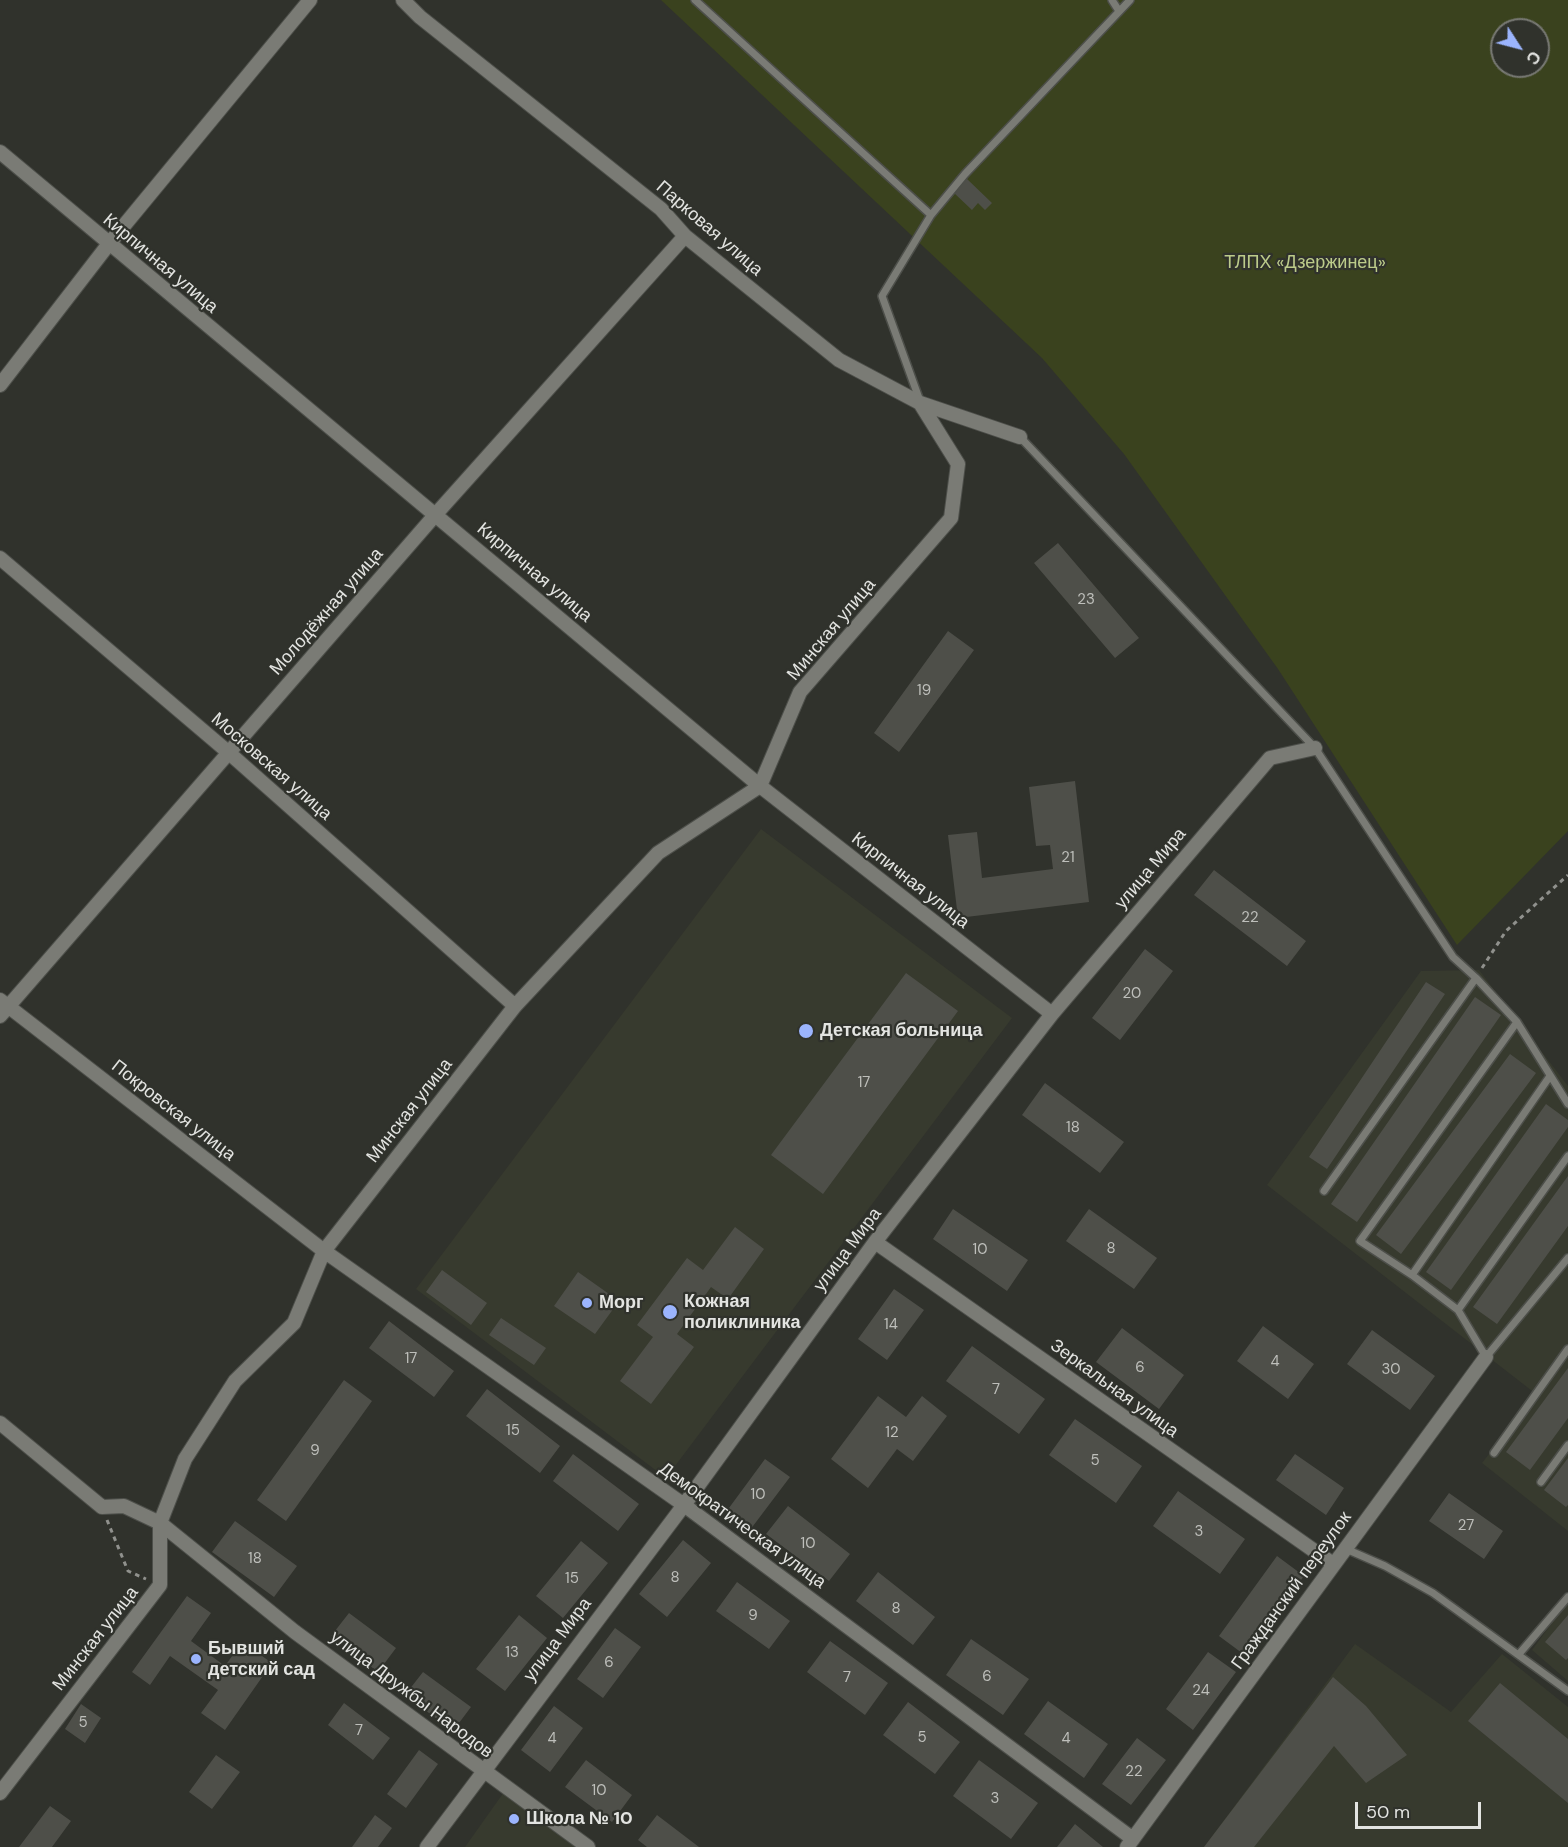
<!DOCTYPE html>
<html>
<head>
<meta charset="utf-8">
<style>
	body { margin:0 }
	#map { position:relative; width:1568px; height:1847px; overflow:hidden; background:#30322c; font-family:"DM Sans",sans-serif }
	canvas { display:block }
	.north { position:absolute; left:1490px; top:18px; width:60px; height:60px; box-sizing:border-box; background:#30322c; border:2px solid #787974; border-radius:50%; rotate:126deg; font-size:16px; font-weight:700; line-height:24px; text-align:center; color:#e3e4e1 }
	.north::after { content:''; display:block; margin:auto; width:21px; height:27px; background:#9bb4fd; clip-path:polygon(50% 0,100% 100%,50% 72%,0 100%) }
	.scale { position:absolute; left:1355px; top:1802px; width:126px; height:27px; box-sizing:border-box; border:3px solid #e3e4e1; border-top:0; padding-left:8px; font-size:18px; line-height:21px; white-space:nowrap; color:#e3e4e1; -webkit-text-stroke:4px #30322c; paint-order:stroke }
</style>
</head>
<body>
<div id="map">
<canvas width="1568" height="1847"></canvas>
<div class="north">С</div>
<div class="scale">50 m</div>
</div>
<script>
const c = document.querySelector('canvas').getContext('2d');
c.lineJoin = 'round';
function fillPath(path, color) {
  c.fillStyle = color;
  c.fill(path, 'evenodd');
}
function toPath(rows) {
  const path = new Path2D();
  for (const r of rows) {
    path.moveTo(r[0], r[1]);
    for (let i = 2; i < r.length; i += 2) path.lineTo(r[i], r[i + 1]);
  }
  return path;
}
function strokePath(path, color, width, dash) {
  c.strokeStyle = color;
  c.lineWidth = width;
  c.lineCap = dash ? 'butt' : 'round';
  c.setLineDash(dash || []);
  c.stroke(path);
}
function write(font, color, halo, rows, align = 'center') {
  c.font = font + ' "DM Sans",sans-serif';
  c.lineWidth = 4.5;
  c.setLineDash([]);
  c.textBaseline = 'middle';
  c.strokeStyle = halo;
  c.fillStyle = color;
  for (const [text, x, y, turn = 0] of rows) {
    c.save();
    c.translate(x, y);
    c.rotate((+turn || 0) * Math.PI / 180);
    c.textAlign = isNaN(turn) ? turn : align;
    if (halo) c.strokeText(text, 0, 0);
    c.fillText(text, 0, 0);
    c.restore();
  }
}
const built = toPath([
	[761,829,1012,1018,666,1478,416,1289],
	[1479,970,1568,1086,1568,1531,1482,1463,1536,1394,1267,1185,1421,971],
	[1568,1601,1568,1681,1532,1650],
	[1355,1644,1451,1712,1502,1654,1568,1707,1568,1847,1204,1847],
	[504,1792,581,1847,465,1847]
]);
const green = toPath([
	[661,0,1568,0,1568,831,1457,945,1278,669,1124,454,1042,358],
	[1502,30,1538,30,1538,66,1502,66]
]);
const building = toPath([
	[966,178,992,203,985,210,978,203,972,210,953,192],
	[1058,543,1139,638,1115,658,1034,563],
	[948,631,974,650,899,752,874,733],
	[1075,781,1089,902,958,918,948,835,977,832,982,878,1053,869,1050,845,1036,846,1029,787],
	[1214,870,1306,941,1287,966,1194,895],
	[1145,949,1173,971,1120,1040,1092,1018],
	[906,973,958,1011,823,1194,771,1155],
	[1426,982,1445,994,1327,1169,1309,1157],
	[1475,997,1501,1015,1357,1222,1331,1204],
	[1510,1054,1536,1073,1401,1254,1376,1235],
	[1045,1083,1124,1142,1100,1173,1022,1115],
	[1546,1104,1568,1120,1568,1127,1451,1290,1426,1272],
	[1568,1176,1568,1226,1497,1324,1473,1307],
	[953,1209,1028,1260,1007,1291,933,1239],
	[1089,1209,1157,1258,1134,1289,1066,1241],
	[735,1227,764,1249,728,1299,711,1287,677,1334,694,1347,651,1404,620,1381,653,1337,637,1325,687,1258,703,1270],
	[442,1270,487,1303,471,1325,426,1292],
	[578,1272,619,1301,595,1334,554,1306],
	[894,1289,924,1310,887,1360,858,1339],
	[501,1318,546,1348,534,1365,489,1335],
	[389,1321,454,1371,434,1397,369,1348],
	[1263,1326,1314,1364,1288,1399,1237,1361],
	[1122,1328,1184,1375,1159,1409,1096,1362],
	[1372,1330,1435,1376,1410,1410,1347,1364],
	[972,1346,1045,1399,1019,1434,946,1381],
	[1568,1368,1568,1418,1530,1470,1506,1452],
	[344,1380,372,1401,286,1521,257,1500],
	[487,1389,560,1446,540,1473,466,1416],
	[878,1396,906,1417,922,1396,947,1416,913,1461,897,1449,868,1488,831,1459],
	[1075,1419,1142,1466,1116,1503,1049,1455],
	[573,1454,639,1504,618,1531,553,1481],
	[1295,1454,1344,1488,1326,1515,1276,1480],
	[1568,1458,1568,1505,1566,1507,1544,1490],
	[765,1459,790,1477,750,1530,726,1512],
	[1178,1491,1245,1539,1220,1574,1153,1526],
	[1449,1493,1503,1531,1484,1559,1429,1521],
	[788,1506,850,1554,829,1581,766,1534],
	[235,1521,297,1566,274,1597,212,1552],
	[683,1540,711,1563,667,1617,639,1594],
	[581,1541,608,1563,563,1618,536,1596],
	[1277,1556,1304,1576,1246,1656,1219,1636],
	[878,1572,935,1617,913,1645,856,1601],
	[737,1582,790,1621,769,1649,716,1611],
	[187,1596,211,1613,191,1641,225,1666,242,1642,272,1663,225,1730,201,1713,218,1690,170,1656,150,1685,132,1672],
	[349,1613,396,1648,378,1672,331,1636],
	[519,1615,547,1638,505,1691,476,1669],
	[1568,1615,1568,1658,1566,1660,1545,1642],
	[615,1628,641,1647,603,1698,577,1679],
	[971,1639,1029,1679,1003,1715,946,1675],
	[830,1641,888,1683,865,1715,807,1672],
	[1208,1652,1236,1672,1193,1730,1166,1709],
	[423,1672,471,1707,453,1731,405,1695],
	[1333,1677,1366,1706,1407,1755,1366,1783,1334,1746,1254,1847,1204,1847],
	[1500,1683,1568,1739,1568,1803,1468,1721],
	[1048,1701,1108,1744,1084,1778,1024,1734],
	[908,1702,960,1742,935,1774,883,1735],
	[344,1703,390,1738,373,1760,328,1725],
	[81,1704,101,1718,85,1743,65,1729],
	[554,1706,583,1728,550,1772,521,1750],
	[1137,1738,1166,1760,1131,1805,1102,1784],
	[419,1750,438,1764,406,1808,387,1794],
	[216,1755,240,1772,212,1809,189,1792],
	[586,1760,632,1795,612,1822,565,1787],
	[979,1760,1038,1803,1011,1839,953,1796],
	[50,1806,71,1821,52,1847,19,1847],
	[375,1815,392,1828,378,1847,352,1847],
	[657,1815,699,1847,647,1847,638,1840],
	[1075,1824,1103,1847,1057,1847]
]);
const path = toPath([
	[1482,968,1506,931,1568,875],
	[107,1520,128,1571,146,1579]
]);
const lane = toPath([
	[695,0,931,215],
	[1112,0,1119,11],
	[920,401,882,296,931,215,965,174,1130,0],
	[1020,437,1315,748,1453,957,1476,978,1517,1022,1568,1104],
	[1517,1022,1360,1241,1412,1275,1458,1310,1486,1357,1568,1258],
	[1324,1191,1476,978],
	[1412,1275,1550,1076],
	[1458,1310,1568,1156],
	[1494,1453,1568,1349],
	[1541,1482,1568,1445],
	[1346,1549,1385,1566,1433,1593,1568,1691],
	[1519,1654,1568,1597]
]);
const street = toPath([
	[403,0,420,17,661,209,685,236,839,360,920,403,1020,437],
	[0,152,760,786,1052,1014],
	[0,385,108,245,310,0],
	[0,558,228,752,515,1006],
	[0,1000,324,1251,684,1505,1133,1839],
	[0,1016,436,514,685,236],
	[875,1242,1333,1564],
	[0,1423,102,1507,124,1506,160,1523,295,1632,588,1847],
	[0,1793,160,1585,160,1523,185,1459,235,1381,294,1323,324,1251,515,1006,658,853,760,786,800,692,951,518,958,464,920,403],
	[427,1847,684,1505,875,1242,1052,1014,1270,758,1315,748],
	[1127,1847,1486,1357]
]);
const markers = [
	[806,1031,8,"#9bb4fd"],
	[587,1303,6,"#9bb4fd"],
	[670,1312,8,"#9bb4fd"],
	[196,1659,6,"#9bb4fd"],
	[514,1819,6,"#9bb4fd"]
];
const numberNames = [
	["23",1086,600],
	["19",924,691],
	["21",1068,858],
	["22",1250,918],
	["20",1132,994],
	["17",864,1083],
	["18",1073,1128],
	["8",1111,1249],
	["10",980,1250],
	["14",891,1325],
	["17",411,1359],
	["4",1275,1362],
	["6",1140,1368],
	["30",1391,1370],
	["7",996,1390],
	["15",513,1431],
	["12",892,1433],
	["9",315,1451],
	["5",1095,1461],
	["10",758,1495],
	["27",1466,1526],
	["3",1199,1532],
	["10",808,1544],
	["18",255,1559],
	["8",675,1578],
	["15",572,1579],
	["8",896,1609],
	["9",753,1616],
	["13",512,1653],
	["6",609,1663],
	["6",987,1677],
	["7",847,1678],
	["24",1201,1691],
	["5",83,1723],
	["7",359,1731],
	["5",922,1738],
	["4",552,1739],
	["4",1066,1739],
	["22",1134,1772],
	["10",599,1791],
	["3",995,1799]
];
const streetNames = [
	["Парковая улица",709,229,41],
	["Кирпичная улица",160,264,40],
	["Кирпичная улица",534,573,40],
	["Молодёжная улица",327,612,-49],
	["Минская улица",832,630,-50],
	["Московская улица",271,767,41],
	["улица Мира",1151,869,-50],
	["Кирпичная улица",910,881,38],
	["Покровская улица",173,1111,38],
	["Минская улица",410,1111,-52],
	["улица Мира",848,1250,-53],
	["Зеркальная улица",1114,1389,36],
	["Демократическая улица",742,1526,36],
	["Гражданский переулок",1292,1591,-54],
	["Минская улица",96,1639,-52],
	["улица Мира",558,1640,-53],
	["улица Дружбы Народов",411,1695,37]
];
const parkNames = [
	["ТЛПХ «Дзержинец»",1305,263]
];
const poiNames = [
	["Детская больница",820,1031],
	["Кожная",684,1302],
	["поликлиника",684,1323],
	["Морг",599,1303],
	["Бывший",208,1649],
	["детский сад",208,1670],
	["Школа № 10",526,1819]
];
fillPath(built, '#373a2e');
fillPath(green, '#3a421e');
fillPath(building, '#4e4f49');
strokePath(lane, '#4d4f4a', 10);
strokePath(street, '#4d4f4a', 16);
strokePath(path, '#90918d', 3, [4.5, 4.5]);
strokePath(lane, '#7a7b75', 7);
strokePath(street, '#7a7b75', 14);
for (const [x, y, r, color] of markers) {
  const dot = new Path2D();
  dot.arc(x, y, r, 0, 2 * Math.PI);
  c.fillStyle = color;
  c.fill(dot);
  strokePath(dot, '#30322c', 2);
}
write('15px', '#bebfbb', null, numberNames);
write('18px', '#e3e4e1', '#30322c', streetNames);
write('18px', '#bccb8a', '#30322c', parkNames);
write('bold 18px', '#e3e4e1', '#30322c', poiNames, 'left');
</script>
</body>
</html>
